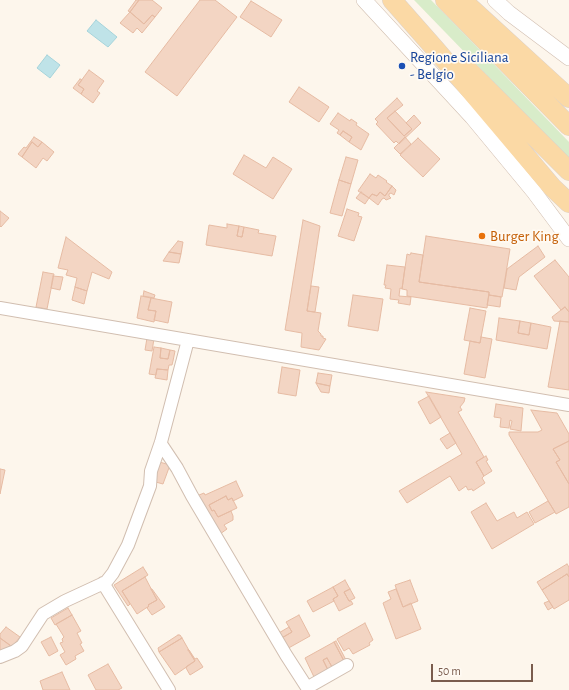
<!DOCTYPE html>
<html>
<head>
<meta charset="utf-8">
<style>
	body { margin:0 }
	#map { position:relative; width:569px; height:690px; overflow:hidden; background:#fdf6ec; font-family:"Alegreya Sans",sans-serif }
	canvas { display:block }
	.scale { position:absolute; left:431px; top:664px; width:102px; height:18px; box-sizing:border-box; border:2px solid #7a5c4d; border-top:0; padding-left:5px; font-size:12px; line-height:14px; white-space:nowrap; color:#7a5c4d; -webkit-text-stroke:3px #fffaf3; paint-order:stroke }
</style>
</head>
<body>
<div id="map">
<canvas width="569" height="690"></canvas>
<div class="scale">50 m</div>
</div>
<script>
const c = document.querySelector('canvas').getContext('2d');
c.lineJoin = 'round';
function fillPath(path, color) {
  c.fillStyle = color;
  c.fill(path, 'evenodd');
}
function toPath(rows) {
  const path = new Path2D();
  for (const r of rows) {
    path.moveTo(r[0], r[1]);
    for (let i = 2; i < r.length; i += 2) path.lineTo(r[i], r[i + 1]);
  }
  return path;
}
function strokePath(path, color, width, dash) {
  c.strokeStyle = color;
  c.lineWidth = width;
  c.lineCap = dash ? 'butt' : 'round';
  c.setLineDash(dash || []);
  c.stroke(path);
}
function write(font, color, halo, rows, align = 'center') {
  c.font = font + ' "Alegreya Sans",sans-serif';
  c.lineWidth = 3.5;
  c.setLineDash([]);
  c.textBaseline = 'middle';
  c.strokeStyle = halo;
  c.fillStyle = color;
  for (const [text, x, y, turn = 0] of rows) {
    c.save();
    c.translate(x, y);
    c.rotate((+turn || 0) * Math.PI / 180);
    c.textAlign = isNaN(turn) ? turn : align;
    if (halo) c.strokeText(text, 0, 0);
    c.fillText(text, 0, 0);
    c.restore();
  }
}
const green = toPath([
	[414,0,431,0,483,53,569,142,569,160]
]);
const water = toPath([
	[96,20,117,37,108,47,87,31,96,20],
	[47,55,60,65,50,78,37,68,47,55]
]);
const building = toPath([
	[136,0,139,0,130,12,128,11,136,0],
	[139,0,152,0,162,8,155,17,152,15,144,24,130,12,139,0],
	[200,0,215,0,237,17,177,96,145,72,200,0],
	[251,1,282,20,271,37,240,17,251,1],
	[130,12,144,24,152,15,155,17,142,33,137,28,133,33,120,23,130,12],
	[89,70,104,81,97,91,100,93,93,103,81,94,84,89,78,85,89,70],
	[80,79,82,80,78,85,84,89,81,94,73,88,80,79],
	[299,87,329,107,319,122,289,102,299,87],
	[397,98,403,105,387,118,404,136,412,129,406,123,414,115,421,123,399,144,396,141,394,143,376,124,378,122,375,119,397,98],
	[395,111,412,129,404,136,387,118,395,111],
	[338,113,350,121,351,119,357,123,356,125,369,134,361,150,349,142,352,137,343,131,340,135,337,133,339,130,330,124,338,113],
	[343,131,352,137,349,142,340,135,343,131],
	[34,137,42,142,38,147,32,142,22,157,18,154,24,147,26,148,34,137],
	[405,137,411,144,400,154,394,148,405,137],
	[418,138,440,159,423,177,400,155,418,138],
	[32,142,38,147,42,142,54,152,47,161,43,158,36,168,22,157,32,142],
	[244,155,266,168,273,157,292,169,273,199,233,174,244,155],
	[346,157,358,160,351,184,339,180,346,157],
	[370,174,376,178,378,175,387,181,386,182,392,186,385,196,380,192,377,196,372,194,369,198,358,191,370,174],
	[339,180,351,184,342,216,330,213,339,180],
	[392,186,396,190,394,195,391,193,389,194,389,196,391,198,386,200,384,198,382,199,378,205,369,198,372,194,377,196,380,192,385,196,392,186],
	[361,192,369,198,365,204,356,198,361,192],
	[347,209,359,213,358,216,362,217,354,241,338,236,347,209],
	[0,211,9,218,1,227,0,226,0,211],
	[303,220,320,226,307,311,321,313,318,331,321,334,321,336,323,336,323,338,326,339,319,350,301,347,302,333,285,330,303,220],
	[227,224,239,226,237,236,242,237,244,227,259,230,258,233,276,236,272,256,206,245,209,225,227,228,227,224],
	[239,226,244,227,242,237,237,236,239,226],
	[426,236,510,249,502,297,489,295,489,292,419,282,426,236],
	[66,237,112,272,109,279,92,272,87,291,75,287,77,278,66,275,68,270,58,268,66,237],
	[178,241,183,242,181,254,169,252,178,241],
	[538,246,545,257,519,277,516,290,504,288,507,269,538,246],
	[169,252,181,254,179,263,163,261,169,252],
	[411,253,423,255,419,282,489,292,487,308,407,296,407,290,402,289,407,254,410,255,411,253],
	[555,260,569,277,569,312,565,307,561,310,534,276,555,260],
	[387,265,405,267,402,289,400,288,399,296,411,297,410,305,398,303,399,300,390,299,391,289,385,288,386,285,384,285,387,265],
	[43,272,54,274,47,309,36,307,43,272],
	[53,276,63,277,60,290,51,288,53,276],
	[311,286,319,287,315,312,307,311,311,286],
	[75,287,87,291,84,304,72,300,75,287],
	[144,291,155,295,154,298,143,296,144,291],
	[353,295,383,299,378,331,348,326,353,295],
	[489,295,501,297,500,307,487,305,489,295],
	[141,296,151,298,148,310,156,311,154,322,137,318,141,296],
	[151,298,172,302,168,323,154,320,156,311,148,310,151,298],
	[565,307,569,312,569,322,554,321,552,317,565,307],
	[470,308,486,311,480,343,464,340,470,308],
	[499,318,520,321,518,333,529,335,531,323,551,327,547,349,496,340,499,318],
	[520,321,531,323,529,335,518,333,520,321],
	[560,321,569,322,569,390,548,387,560,321],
	[481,337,492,339,485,378,464,374,470,341,480,343,481,337],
	[147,338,154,339,152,351,145,350,147,338],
	[154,347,161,348,160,358,168,359,170,350,175,351,173,361,172,365,169,365,168,370,157,369,156,375,149,374,154,347],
	[161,348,170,350,168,359,160,358,161,348],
	[282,367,300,370,296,396,278,393,282,367],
	[157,369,168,370,167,380,155,378,157,369],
	[318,373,332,375,330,386,316,383,318,373],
	[316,383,330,386,329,393,321,392,316,383],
	[426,392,465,398,464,402,460,407,462,410,458,412,484,457,476,462,484,476,482,478,485,483,473,491,472,489,468,490,466,486,459,491,450,476,407,503,399,491,462,454,426,392],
	[429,396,441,417,430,424,418,402,429,396],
	[496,404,523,408,521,431,510,429,512,421,510,420,509,428,500,427,501,418,494,417,496,404],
	[531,410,557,413,569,434,569,441,553,449,560,460,556,462,569,484,569,507,556,514,509,435,509,432,538,432,542,430,531,410],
	[450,433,456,443,447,449,440,439,450,433],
	[569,441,569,484,556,462,560,460,553,449,569,441],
	[486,456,488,460,486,461,492,471,484,476,476,462,486,456],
	[156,461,170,465,163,484,152,481,156,461],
	[0,469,5,470,0,494,0,469],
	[236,481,243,496,233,501,232,498,228,500,226,496,209,505,212,511,214,510,218,517,231,511,233,516,233,520,224,525,227,529,220,534,194,497,204,493,205,495,236,481],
	[226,496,228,500,232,498,237,508,218,517,214,510,212,511,209,505,226,496],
	[548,501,555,512,535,523,529,512,548,501],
	[486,503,497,521,514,512,517,518,527,512,534,524,492,549,471,512,486,503],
	[567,564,569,567,569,577,567,574,542,590,537,582,567,564],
	[143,567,148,575,122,591,130,604,128,606,114,585,143,567],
	[567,574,569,577,569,600,554,609,542,590,567,574],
	[145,577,157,600,148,605,149,606,137,614,122,591,145,577],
	[345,580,350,589,344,592,349,601,351,601,353,604,339,611,333,599,338,596,333,587,345,580],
	[410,580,418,601,403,607,395,585,410,580],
	[333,587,338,596,333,599,334,601,313,612,307,601,333,587],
	[151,589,152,589,165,607,152,615,147,608,149,606,148,605,157,600,151,589],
	[350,589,355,598,349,601,344,592,350,589],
	[396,589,403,607,411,603,421,629,396,639,383,603,391,599,388,592,396,589],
	[549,601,553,607,548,610,544,603,549,601],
	[68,608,72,615,55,625,51,618,68,608],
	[72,615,81,631,77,633,82,643,80,644,84,651,75,656,76,659,66,665,60,655,65,652,60,643,63,642,62,639,64,637,56,624,72,615],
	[299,615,310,636,285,650,280,639,292,632,286,622,299,615],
	[365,623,373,640,369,643,370,645,353,654,349,648,344,651,337,639,365,623],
	[6,627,20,637,12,647,0,638,0,634,6,627],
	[289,627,292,632,280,639,277,634,289,627],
	[178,635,180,635,182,638,159,652,158,648,178,635],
	[51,637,58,651,49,656,41,642,51,637],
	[0,638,10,645,10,648,0,651,0,638],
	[182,638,195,661,175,675,159,652,182,638],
	[336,641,346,660,344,661,334,642,336,641],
	[334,642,344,661,332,667,327,658,323,660,328,670,314,677,305,658,334,642],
	[188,650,189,650,195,659,197,658,203,667,190,675,186,668,187,666,195,661,188,650],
	[327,658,332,667,328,670,323,660,327,658],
	[108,664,122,688,118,690,96,690,88,675,108,664],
	[62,672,70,690,43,690,40,681,62,672]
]);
const minor = toPath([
	[0,308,569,405],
	[161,444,177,468,192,496,286,655,306,686,310,686,347,665],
	[103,583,169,690],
	[0,657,15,651,22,646,43,614,65,601,106,582,113,573,128,545,150,486,151,471,161,442,188,340]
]);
const tertiary = toPath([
	[364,0,472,117,534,192,569,239],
	[495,0,509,13,569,58]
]);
const primary = toPath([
	[392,0,437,51,552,187,569,203],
	[445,0,569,126],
	[462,0,569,98],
	[465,67,569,171]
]);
const markers = [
	[402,66,4,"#1a4fb4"],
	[482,236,4,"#e8710a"]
];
const transitNames = [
	["Regione Siciliana",410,57],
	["- Belgio",410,74]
];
const foodNames = [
	["Burger King",490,236]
];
fillPath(green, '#d8ecc9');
fillPath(water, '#bfe3e8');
strokePath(water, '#a5d3da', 1);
fillPath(building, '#f3d5c3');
strokePath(building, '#e6bba3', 1);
strokePath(minor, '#d1beb0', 14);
strokePath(tertiary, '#d1beb0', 16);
strokePath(primary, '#dad1cd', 20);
strokePath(minor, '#fff', 12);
strokePath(tertiary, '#fff', 15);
strokePath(primary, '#fbd9a5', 19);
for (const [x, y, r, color] of markers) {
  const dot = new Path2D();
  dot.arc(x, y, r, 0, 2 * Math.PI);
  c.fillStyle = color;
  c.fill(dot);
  strokePath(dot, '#fffaf3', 1.5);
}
write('15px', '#164399', '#fffaf3', transitNames, 'left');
write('15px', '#c56008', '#fffaf3', foodNames, 'left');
</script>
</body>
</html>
